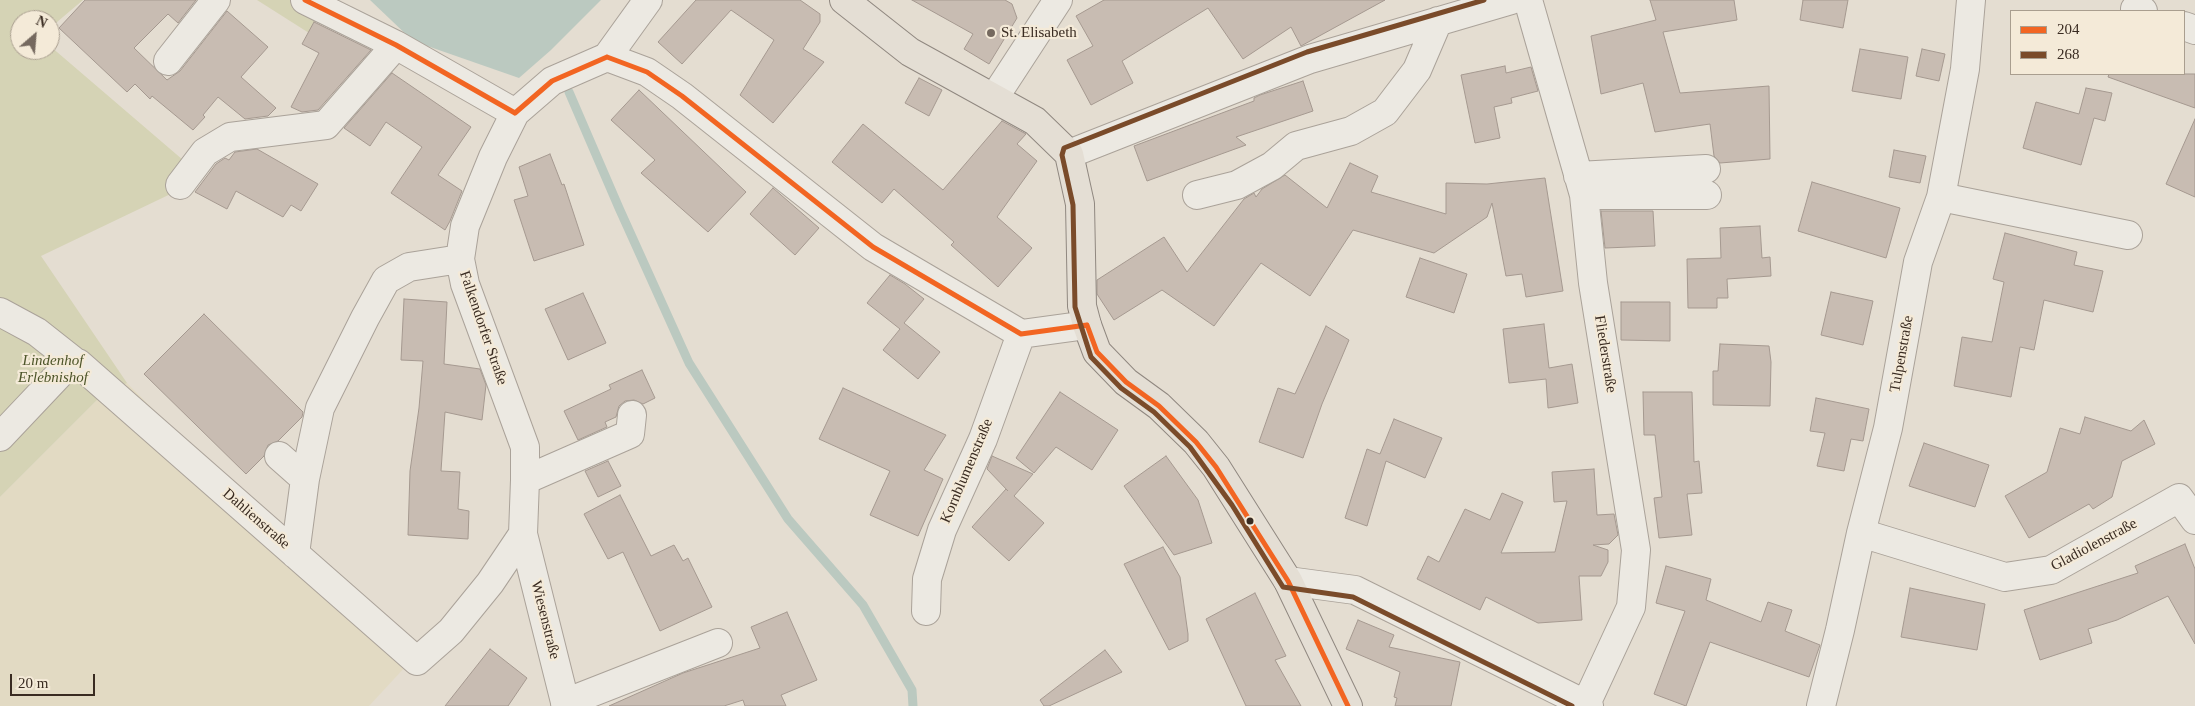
<!DOCTYPE html>
<html>
<head>
<meta charset="utf-8">
<style>
	body { margin:0 }
	#map { position:relative; width:2195px; height:706px; overflow:hidden; background:#e4ddd1; font-family:Georgia,serif }
	canvas { display:block }
	.legend { position:absolute; left:2010px; top:10px; width:175px; height:65px; box-sizing:border-box; background:#f4ead8; border:1px solid #a99e8f; margin:0; padding:6px 9px; list-style:none; font-size:15px; color:#392b21 }
	.legend li { display:flex; align-items:center; gap:10px; height:25px }
	.legend b { width:25px; border:1px solid #a99e8f }
	.north { position:absolute; left:10px; top:10px; width:50px; height:50px; box-sizing:border-box; background:#f4ead8; border:1px solid #a99e8f; border-radius:50%; rotate:27deg; font-size:14px; font-weight:700; line-height:20px; text-align:center; color:#392b21 }
	.north::after { content:''; display:block; margin:auto; width:18px; height:22px; background:#75695f; clip-path:polygon(50% 0,100% 100%,50% 72%,0 100%) }
	.scale { position:absolute; left:10px; top:674px; width:85px; height:22px; box-sizing:border-box; border:2px solid #392b21; border-top:0; padding-left:6px; font-size:15px; line-height:18px; white-space:nowrap; color:#392b21; -webkit-text-stroke:4px #f4ead8; paint-order:stroke }
</style>
</head>
<body>
<div id="map">
<canvas width="2195" height="706"></canvas>
<ul class="legend">
<li><b style="height:6px;background:#f26522"></b>204</li>
<li><b style="height:6px;background:#7a4b2a"></b>268</li>
</ul>
<div class="north">N</div>
<div class="scale">20 m</div>
</div>
<script>
const c = document.querySelector('canvas').getContext('2d');
c.lineJoin = 'round';
function fillPath(path, color) {
  c.fillStyle = color;
  c.fill(path, 'evenodd');
}
function toPath(rows) {
  const path = new Path2D();
  for (const r of rows) {
    path.moveTo(r[0], r[1]);
    for (let i = 2; i < r.length; i += 2) path.lineTo(r[i], r[i + 1]);
  }
  return path;
}
function strokePath(path, color, width, dash) {
  c.strokeStyle = color;
  c.lineWidth = width;
  c.lineCap = dash ? 'butt' : 'round';
  c.setLineDash(dash || []);
  c.stroke(path);
}
function write(font, color, halo, rows, align = 'center') {
  c.font = font + ' Georgia,serif';
  c.lineWidth = 4.5;
  c.setLineDash([]);
  c.textBaseline = 'middle';
  c.strokeStyle = halo;
  c.fillStyle = color;
  for (const [text, x, y, turn = 0] of rows) {
    c.save();
    c.translate(x, y);
    c.rotate((+turn || 0) * Math.PI / 180);
    c.textAlign = isNaN(turn) ? turn : align;
    if (halo) c.strokeText(text, 0, 0);
    c.fillText(text, 0, 0);
    c.restore();
  }
}
const farmland = toPath([
	[127,383,407,665,369,706,0,706,0,497,101,396]
]);
const green = toPath([
	[0,0,83,0,50,28,50,20,20,20,20,50,50,50,50,46,204,178,41,256,127,383,101,396,0,497],
	[257,0,329,0,309,33]
]);
const water = toPath([
	[370,0,601,0,551,50,519,78,413,41]
]);
const stream = toPath([
	[569,92,619,208,689,363,788,519,863,605,912,690,913,706]
]);
const building = toPath([
	[85,0,196,0,178,23,168,14,134,48,167,80,180,71,227,11,268,47,241,77,276,108,268,116,245,119,218,97,203,115,205,117,193,130,152,96,150,99,135,84,127,92,59,28,85,0],
	[696,0,800,0,820,14,820,22,803,49,824,62,773,123,740,95,774,40,731,10,682,64,658,42,696,0],
	[912,0,1005,0,1012,4,1017,18,989,64,964,49,973,34,912,0],
	[1104,0,1385,0,1301,46,1291,27,1243,59,1208,8,1122,61,1133,83,1091,105,1067,60,1093,46,1076,16,1104,0],
	[1650,0,1734,0,1737,20,1663,32,1680,93,1769,86,1770,159,1720,163,1714,156,1710,124,1655,132,1643,83,1601,94,1591,36,1656,20,1650,0],
	[1803,0,1848,0,1843,28,1800,20,1803,0],
	[314,22,371,50,318,110,302,112,291,107,319,53,302,44,314,22],
	[1860,49,1908,57,1901,99,1852,91,1860,49],
	[1922,49,1945,54,1939,81,1916,76,1922,49],
	[1505,66,1506,73,1531,67,1538,91,1511,98,1512,103,1494,107,1500,138,1475,143,1461,75,1505,66],
	[392,73,471,127,438,175,462,191,450,221,445,230,391,193,422,147,386,122,370,146,344,128,392,73],
	[2109,74,2195,74,2195,108,2108,77,2109,74],
	[919,78,942,90,929,116,905,103,919,78],
	[1303,81,1313,111,1236,137,1246,145,1147,181,1134,146,1254,101,1254,98,1260,95,1303,81],
	[2086,88,2112,93,2105,121,2094,118,2081,165,2023,148,2036,102,2079,114,2086,88],
	[639,90,746,192,708,232,641,173,655,160,611,120,639,90],
	[2195,119,2195,197,2166,184,2195,119],
	[1002,121,1026,134,1017,144,1037,161,997,217,1032,248,998,287,951,245,954,242,894,189,882,203,832,162,863,124,943,190,1002,121],
	[257,149,318,184,301,211,291,205,283,217,236,191,227,209,195,192,216,164,225,158,229,160,235,152,257,149],
	[1894,150,1926,156,1920,183,1889,177,1894,150],
	[550,154,562,185,564,184,584,245,534,261,514,200,528,196,519,167,550,154],
	[1350,163,1378,176,1371,192,1446,214,1446,183,1487,184,1545,178,1563,291,1526,297,1522,274,1506,276,1492,203,1487,217,1434,253,1353,230,1310,296,1261,263,1214,326,1162,290,1114,320,1097,294,1097,280,1164,237,1187,272,1244,199,1254,193,1256,197,1262,189,1285,175,1327,208,1350,163],
	[1812,182,1900,208,1886,258,1798,231,1812,182],
	[773,188,819,228,795,255,750,214,773,188],
	[1601,211,1653,211,1655,246,1605,248,1601,211],
	[1760,226,1762,258,1770,257,1771,276,1727,279,1728,298,1717,298,1717,308,1688,308,1687,259,1721,258,1720,228,1760,226],
	[2005,233,2077,252,2074,265,2103,271,2093,312,2044,300,2034,350,2020,347,2011,397,1954,386,1962,337,1992,342,2004,282,1993,279,2005,233],
	[1420,258,1467,274,1454,313,1406,297,1420,258],
	[890,275,905,284,924,299,904,323,940,352,918,379,883,350,900,329,867,303,890,275],
	[1831,292,1873,301,1863,345,1821,335,1831,292],
	[583,293,606,343,568,360,545,309,583,293],
	[404,299,447,302,444,364,480,369,486,385,482,420,445,412,441,471,460,472,458,509,469,511,468,539,408,535,410,471,419,408,423,361,401,360,404,299],
	[1621,302,1670,302,1670,341,1621,340,1621,302],
	[204,314,303,412,302,417,278,441,268,445,264,456,246,474,144,374,204,314],
	[1544,324,1549,368,1572,364,1578,403,1548,408,1546,379,1509,383,1503,329,1544,324],
	[1326,326,1349,340,1322,404,1303,458,1259,442,1278,388,1295,394,1326,326],
	[1720,344,1769,346,1771,362,1770,406,1713,405,1713,371,1718,371,1720,344],
	[642,370,655,398,643,404,634,400,625,401,619,406,616,417,605,422,607,427,578,440,564,411,611,389,609,385,642,370],
	[843,388,946,435,924,470,943,479,918,536,870,515,890,471,819,439,843,388],
	[1060,392,1118,430,1092,470,1056,447,1034,473,1016,458,1060,392],
	[1643,392,1692,392,1694,462,1699,461,1702,493,1687,494,1692,535,1659,538,1654,498,1662,497,1655,435,1644,435,1643,392],
	[1816,398,1869,409,1863,441,1851,439,1844,471,1817,466,1825,433,1810,431,1816,398],
	[2085,417,2131,431,2144,420,2155,444,2122,461,2112,497,2093,509,2089,504,2029,538,2005,496,2047,472,2060,428,2080,434,2085,417],
	[1394,419,1442,438,1425,478,1386,461,1367,526,1345,518,1367,449,1380,454,1394,419],
	[1924,443,1989,465,1975,507,1909,486,1924,443],
	[992,456,1033,474,1014,496,1044,523,1009,561,972,527,1006,489,1008,491,987,469,992,456],
	[1166,456,1198,500,1212,543,1174,555,1124,486,1166,456],
	[608,461,621,486,598,497,585,471,608,461],
	[1594,469,1597,515,1614,514,1618,535,1609,544,1593,545,1608,550,1608,562,1601,576,1579,576,1582,620,1538,623,1486,597,1480,610,1417,579,1428,556,1439,562,1465,509,1490,520,1502,493,1523,502,1501,553,1555,552,1567,501,1554,502,1552,472,1594,469],
	[620,495,651,556,674,545,683,561,688,558,712,607,660,631,623,552,608,559,584,514,620,495],
	[2185,544,2195,569,2195,644,2168,596,2117,620,2088,629,2092,643,2040,660,2024,610,2138,573,2135,566,2185,544],
	[1163,547,1180,577,1188,634,1188,641,1169,650,1124,564,1163,547],
	[1666,566,1711,579,1706,600,1761,622,1768,602,1792,610,1785,631,1820,645,1809,677,1710,642,1686,706,1654,694,1685,611,1656,603,1666,566],
	[1910,588,1985,604,1977,650,1901,637,1910,588],
	[1255,593,1286,656,1275,660,1301,706,1246,706,1206,619,1255,593],
	[787,612,817,680,781,695,786,706,745,706,743,700,724,706,609,706,683,673,760,648,751,627,787,612],
	[1358,620,1394,635,1389,647,1460,662,1451,706,1395,706,1397,698,1394,697,1400,672,1346,649,1358,620],
	[490,649,527,678,508,706,445,706,490,649],
	[1105,650,1122,672,1049,706,1044,706,1040,700,1105,650]
]);
const minor = toPath([
	[305,0,396,45,515,113],
	[1528,0,1584,195,1593,283,1636,550,1631,607,1586,704],
	[2135,9,2143,11],
	[2184,26,2195,30],
	[607,57,647,72,682,96,873,247,1021,334,1087,325],
	[168,61,216,0],
	[994,98,1058,0],
	[1069,154,1310,59,1511,0],
	[1578,176,1706,169],
	[180,185,205,152,230,137,326,125,396,45],
	[1197,195,1237,185,1272,166,1296,146,1351,131,1385,112,1417,70,1438,21],
	[1584,195,1707,195],
	[1941,197,2128,235],
	[0,312,37,332,75,362],
	[0,437,69,364,74,362,78,363,417,661,451,631,490,583,523,534,525,480,525,447,465,284,460,259,465,226,493,157,515,113,552,81,607,57,648,0],
	[279,456,305,479,320,408,365,318,386,280,409,267,460,259],
	[525,480,630,434,632,415],
	[1861,533,2005,577,2051,570,2179,498,2195,520],
	[523,534,566,706],
	[295,554,305,479],
	[1288,581,1355,590,1589,706],
	[926,611,927,579,942,530,983,439,1021,334],
	[565,703,718,643],
	[1821,706,1840,630,1861,533,1888,428,1918,262,1941,197,1965,69,1971,0]
]);
const major = toPath([
	[844,0,910,52,1035,121,1069,154,1080,204,1082,306,1087,325,1097,352,1126,382,1159,406,1196,442,1216,467,1288,581,1348,706]
]);
const bus1 = toPath([
	[305,0,396,45,515,113],
	[607,57,647,72,682,96,873,247,1021,334,1087,325],
	[515,113,552,81,607,57],
	[1087,325,1097,352,1126,382,1159,406,1196,442,1216,467,1288,581,1348,706]
]);
const bus2 = toPath([
	[1484,0,1307,52,1064,148,1062,155,1073,205,1075,307,1091,357,1121,388,1154,412,1190,447,1232,505,1283,587,1353,597,1572,706]
]);
const markers = [
	[991,33,5,"#75695f"],
	[1250,521,4.5,"#392b21"]
];
const poiNames = [
	["St. Elisabeth",1001,33]
];
const streetNames = [
	["Falkendorfer Straße",483,328,71],
	["Fliederstraße",1605,354,81],
	["Tulpenstraße",1902,354,-80],
	["Kornblumenstraße",967,471,-67],
	["Dahlienstraße",256,519,41],
	["Gladiolenstraße",2094,545,-28],
	["Wiesenstraße",545,620,76]
];
const parkNames = [
	["Lindenhof",53,361],
	["Erlebnishof",53,378]
];
fillPath(farmland, '#e2dac3');
fillPath(green, '#d5d3b5');
fillPath(water, '#bbc9c0');
strokePath(stream, '#bbc9c0', 9);
fillPath(building, '#c8bcb2');
strokePath(building, '#a59990', 1);
strokePath(minor, '#aaa299', 30);
strokePath(major, '#908880', 30);
strokePath(minor, '#ece9e2', 28);
strokePath(major, '#e4ded4', 28);
strokePath(bus1, '#f26522', 5);
strokePath(bus2, '#7a4b2a', 5);
for (const [x, y, r, color] of markers) {
  const dot = new Path2D();
  dot.arc(x, y, r, 0, 2 * Math.PI);
  c.fillStyle = color;
  c.fill(dot);
  strokePath(dot, '#f4ead8', 2);
}
write('15px', '#392b21', '#f4ead8', poiNames, 'left');
write('15px', '#392b21', '#f4ead8', streetNames);
write('italic 15px', '#4c5429', '#f4ead8', parkNames);
</script>
</body>
</html>
